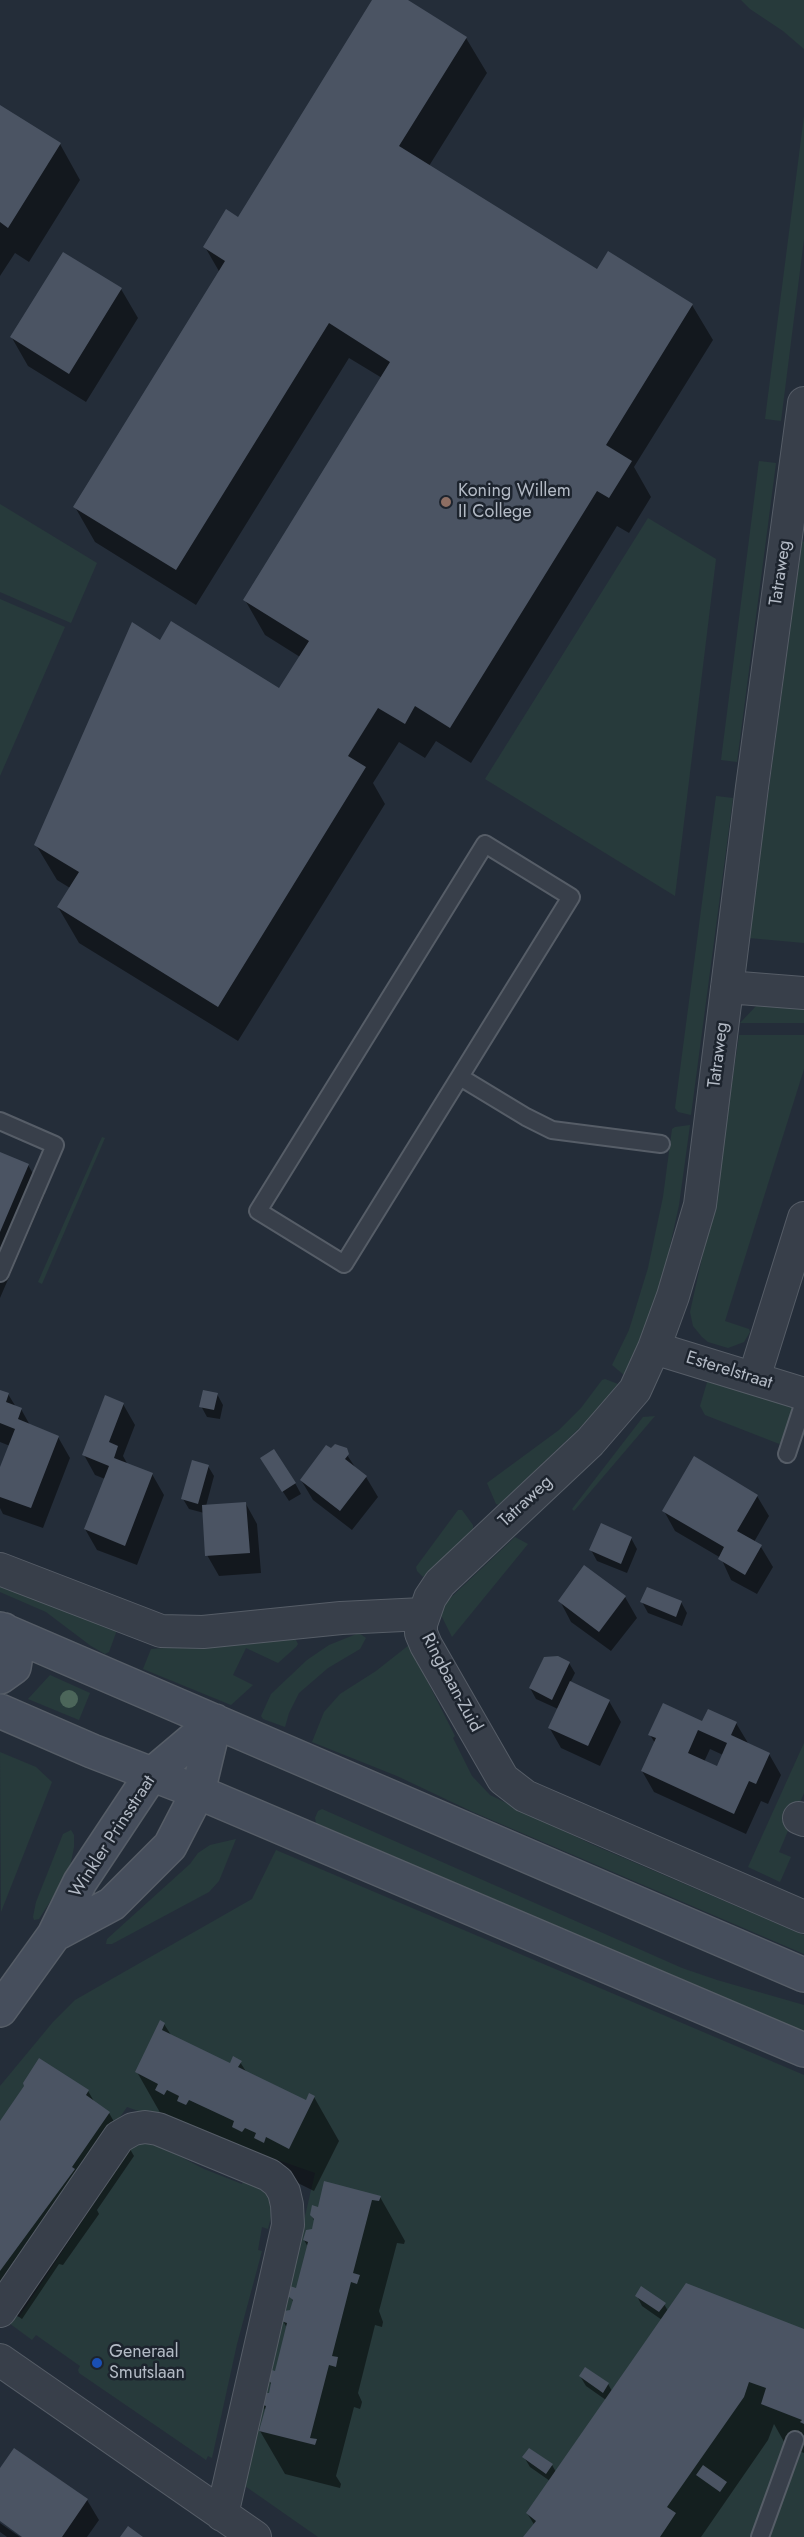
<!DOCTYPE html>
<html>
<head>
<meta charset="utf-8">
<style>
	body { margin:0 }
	canvas { display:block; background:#242d39 }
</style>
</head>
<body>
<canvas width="804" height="2537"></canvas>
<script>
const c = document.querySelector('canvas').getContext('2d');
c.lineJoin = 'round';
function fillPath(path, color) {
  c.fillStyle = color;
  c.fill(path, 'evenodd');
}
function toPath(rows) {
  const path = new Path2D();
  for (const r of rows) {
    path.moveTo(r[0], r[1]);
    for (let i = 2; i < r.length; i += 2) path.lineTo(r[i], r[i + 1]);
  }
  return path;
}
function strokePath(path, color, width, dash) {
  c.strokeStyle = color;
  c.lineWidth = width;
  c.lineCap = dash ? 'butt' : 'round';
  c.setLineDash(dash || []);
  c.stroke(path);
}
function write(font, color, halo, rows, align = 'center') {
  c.font = font + ' Jost,sans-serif';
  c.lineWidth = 5;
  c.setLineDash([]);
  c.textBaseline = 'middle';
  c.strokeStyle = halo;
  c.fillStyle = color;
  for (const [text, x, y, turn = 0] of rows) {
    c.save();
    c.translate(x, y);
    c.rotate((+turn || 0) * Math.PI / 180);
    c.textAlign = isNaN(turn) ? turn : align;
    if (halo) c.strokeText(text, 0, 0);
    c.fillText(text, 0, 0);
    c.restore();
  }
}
const green = toPath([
	[741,0,804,0,804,49,783,31,750,9],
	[804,116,804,239,781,421,765,419],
	[759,461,776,463,737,762,721,760],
	[0,504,97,563,71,623,0,592],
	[648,518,716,559,675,896,485,779],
	[802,541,804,542,804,943,749,938],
	[0,599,65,627,0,776],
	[716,796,733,798,691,1115,678,1112,675,1108],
	[804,1003,804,1023,740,1023,758,1004],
	[739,1035,804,1035,804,1069,725,1321,749,1329,750,1332,744,1342,728,1348,708,1342,702,1337,693,1326,690,1312,716,1195],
	[690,1125,679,1205,665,1269,651,1317,624,1375,612,1365,629,1330,648,1268,663,1197,672,1129,675,1127],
	[102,1137,105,1138,42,1284,38,1282],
	[605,1379,618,1384,592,1416,499,1505,496,1504,487,1483,559,1430,581,1408,602,1380],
	[708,1379,794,1407,782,1445,705,1415,700,1406],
	[655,1416,574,1511,572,1509,643,1417],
	[458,1510,462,1510,473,1525,473,1529,423,1577,417,1571,416,1567],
	[515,1537,528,1544,452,1637,440,1613,445,1603],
	[0,1581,117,1630,109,1652,105,1654,91,1646,46,1612,0,1592],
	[359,1633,366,1638,360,1649,328,1668,299,1693,289,1713,285,1727,263,1719,261,1716,271,1694,307,1660,329,1645],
	[295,1638,298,1644,296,1647,278,1663,246,1648,233,1675,253,1685,231,1705,143,1669,151,1649],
	[409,1645,455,1736,453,1738,472,1776,490,1795,591,1844,804,1935,804,1954,473,1812,397,1776,312,1742,324,1712,340,1694,376,1671],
	[50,1675,90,1693,79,1720,28,1699],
	[804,1743,804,1793,779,1852,791,1857,780,1882,748,1867],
	[0,1752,36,1767,52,1782,1,1912],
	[322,1809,682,1968,717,1980,804,2005,804,2031,316,1823,315,1818,318,1811],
	[71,1830,74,1835,74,1847,69,1872,39,1919,34,1920,33,1917,36,1902,63,1834],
	[236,1839,219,1881,209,1892,112,1944,106,1944,107,1939,190,1864,198,1853,210,1845],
	[276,1850,804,2075,804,2537,318,2537,245,2486,246,2482,244,2480,315,2173,127,2107,0,2290,0,2086,53,2022,75,2000,252,1899],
	[139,2135,204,2169,242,2184,246,2175,270,2188,274,2205,268,2229,262,2227,258,2250,262,2251,237,2344,212,2458,208,2456,206,2460,79,2373,78,2370,80,2366,36,2335,32,2340,9,2323,14,2315,19,2317]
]);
const shadow = toPath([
	[374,0,405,0,466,38,487,73,429,166,598,271,692,305,713,340,634,467,651,497,629,533,617,526,471,763,436,741,425,758,399,742,373,783,385,804,238,1041,79,943,58,907,70,888,57,880,36,845,160,642,279,690,300,657,265,635,245,600,382,378,349,358,196,605,95,542,75,507,220,273,205,247,238,219],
	[0,107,60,144,80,180,29,262,15,253,0,276],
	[121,289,138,318,86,402,28,366,12,338],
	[0,1153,28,1165,45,1194,0,1298],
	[0,1391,8,1394,16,1407,21,1409,31,1427,58,1437,70,1458,43,1528,3,1514,0,1508,0,1471,10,1446,0,1442],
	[217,1394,223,1405,220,1419,207,1417,201,1406],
	[123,1404,135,1425,123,1456,128,1465,152,1474,164,1495,137,1565,97,1550,85,1529,105,1479,95,1475,84,1455],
	[336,1445,341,1446,357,1470,366,1477,378,1497,352,1530,313,1500,301,1480],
	[208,1466,214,1476,206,1506,246,1504,257,1524,261,1573,219,1576,207,1555,204,1513,189,1509,183,1499],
	[268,1469,295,1483,301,1494,289,1501],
	[757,1496,769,1516,754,1542,761,1547,773,1567,757,1594,731,1580,721,1558,675,1531,664,1511],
	[631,1538,637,1549,627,1573,597,1561,591,1550],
	[625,1597,637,1618,611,1651,571,1622,560,1601],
	[642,1602,681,1602,687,1613,682,1626,648,1613],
	[569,1663,575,1673,570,1683,609,1701,621,1722,600,1766,561,1748,549,1727,558,1709,536,1699,530,1688],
	[703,1723,736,1723,748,1743,769,1754,781,1775,768,1804,761,1801,746,1834,654,1792,642,1771,655,1743,650,1735],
	[710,1749,723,1755,718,1768,704,1762],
	[164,2024,171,2035,230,2065,240,2062,247,2073,307,2102,314,2097,339,2141,314,2191,162,2116,137,2072],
	[88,2091,95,2103,109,2113,134,2156,97,2210,99,2214,63,2265,59,2264,22,2319,0,2304,0,2123],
	[380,2197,405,2241,404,2244,397,2243,379,2311,383,2322,382,2327,375,2325,358,2393,362,2402,361,2406,360,2409,354,2407,336,2476,341,2484,340,2488,285,2474,260,2431,266,2411,261,2404,270,2394,272,2386,268,2379,276,2372,287,2328,283,2321,291,2312,294,2303,290,2296,297,2290,308,2247,304,2240,313,2231,315,2222,311,2215,319,2208],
	[637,2296,664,2304,668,2311,804,2330,804,2453,787,2447,774,2424,768,2440,701,2537,527,2537,535,2526,527,2513,550,2481,530,2467,524,2457,552,2465,556,2472,606,2400,586,2386,580,2376,608,2384,612,2391,662,2320,642,2306],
	[0,2471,87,2500,99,2520,87,2537,26,2537,0,2519],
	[0,2523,20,2537,7,2537,0,2532]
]);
const building = toPath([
	[372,0,408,0,467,37,399,146,597,269,608,251,693,304,606,445,632,461,609,498,597,491,450,728,415,706,405,724,378,708,348,756,366,767,218,1007,57,907,79,872,34,845,132,622,160,640,171,621,279,688,309,641,243,600,390,362,329,323,176,570,73,507,225,261,203,247,226,209,238,217],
	[0,105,61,143,8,228,0,222],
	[63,252,122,288,69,374,10,337],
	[0,1152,29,1164,0,1232],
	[0,1390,9,1393,6,1402,22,1408,18,1419,59,1436,31,1508,0,1497,0,1467,15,1429,0,1423],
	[203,1390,218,1393,214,1410,199,1407],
	[105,1395,124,1403,109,1442,118,1446,114,1458,153,1473,125,1546,84,1529,109,1466,82,1455],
	[335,1444,347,1448,349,1454,345,1459,367,1476,340,1511,300,1480,326,1445,331,1448],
	[274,1449,296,1483,282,1492,260,1458],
	[694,1456,758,1495,737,1531,762,1545,745,1575,718,1559,724,1547,662,1511],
	[192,1460,209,1465,198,1504,181,1499],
	[246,1502,250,1553,205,1556,202,1505],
	[601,1523,632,1537,621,1564,589,1550],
	[584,1565,626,1596,599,1632,558,1601],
	[647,1587,682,1601,676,1617,640,1602],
	[558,1656,570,1662,552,1700,529,1688,544,1657],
	[570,1681,610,1700,588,1746,548,1728],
	[663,1703,702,1721,708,1709,737,1722,731,1735,770,1753,756,1784,749,1781,734,1814,641,1771,656,1738,648,1735],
	[698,1730,727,1743,717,1766,688,1753],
	[160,2020,165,2023,162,2030,230,2063,233,2056,242,2061,238,2067,306,2100,309,2093,315,2096,289,2149,266,2137,264,2143,254,2138,256,2133,245,2128,242,2132,232,2127,234,2121,189,2100,186,2105,177,2101,179,2096,167,2090,164,2095,155,2090,158,2084,135,2072],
	[39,2058,89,2090,86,2095,110,2112,72,2167,75,2169,0,2271,0,2121,24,2086,23,2083],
	[324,2181,381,2196,379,2201,372,2200,353,2273,360,2275,357,2284,351,2282,332,2356,338,2357,336,2367,329,2365,310,2438,317,2439,315,2445,259,2431,266,2406,260,2404,263,2393,269,2393,271,2383,267,2379,269,2369,275,2371,287,2323,281,2321,284,2311,290,2310,293,2300,288,2296,290,2286,296,2288,308,2242,303,2240,306,2230,312,2229,314,2219,310,2215,312,2205,318,2207],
	[686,2283,804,2329,804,2424,800,2422,802,2420,761,2404,766,2388,749,2382,744,2397,667,2507,676,2513,660,2537,523,2537,536,2521,526,2513],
	[641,2286,666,2303,659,2312,635,2296],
	[585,2367,609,2383,603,2393,579,2376],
	[14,2448,88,2499,62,2537,22,2537,0,2521,0,2468],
	[529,2448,553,2464,546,2474,522,2457],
	[703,2465,727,2482,720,2492,696,2475],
	[128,2526,143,2537,120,2537]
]);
const lane = toPath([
	[485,844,571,897,344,1264,258,1211,485,844],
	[460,1077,526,1117,552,1130,661,1144],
	[0,1121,55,1145,0,1273],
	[787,1454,804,1402],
	[760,2537,795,2440]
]);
const street = toPath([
	[804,403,752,787,700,1205,673,1296,654,1348,635,1390,590,1442,440,1583,430,1598,421,1624,421,1633,426,1645,503,1779,525,1796,804,1917],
	[727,987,804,993],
	[654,1348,804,1394],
	[754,1378,804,1218],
	[0,1569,161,1631,203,1632,341,1618,423,1614],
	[799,1818,804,1820],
	[0,2311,119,2137,133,2129,145,2127,158,2129,269,2175,278,2182,284,2192,287,2205,288,2225,222,2515],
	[0,2360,255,2537]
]);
const secondary = toPath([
	[0,1629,804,1975],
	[0,1677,14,1667,16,1655,14,1645,4,1630],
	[0,1711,92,1751,198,1792,804,2050],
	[54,1935,112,1904,170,1846,198,1792,215,1721],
	[0,2010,54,1935,80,1882,151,1775,215,1721]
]);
const trees = [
	[69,1699]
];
const markers = [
	[446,502,6,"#8d6e63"],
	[97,2363,6,"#1a4fb4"]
];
const poiNames = [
	["Koning Willem",458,492],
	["II College",458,513],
	["Generaal",109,2353],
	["Smutslaan",109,2374]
];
const streetNames = [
	["Tatraweg",781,573,-82],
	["Tatraweg",719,1055,-83],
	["Esterelstraat",729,1371,17],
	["Tatraweg",526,1502,-43],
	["Ringbaan-Zuid",451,1683,62],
	["Winkler Prinsstraat",113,1837,-57]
];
fillPath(green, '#273a3b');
fillPath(shadow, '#0007');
fillPath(building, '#4b5463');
strokePath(lane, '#565d67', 20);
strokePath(street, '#565d67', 34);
strokePath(secondary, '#565d67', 36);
strokePath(lane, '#383f4a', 16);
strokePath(street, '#383f4a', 32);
strokePath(secondary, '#464e5c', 33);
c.fillStyle = '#4c665a';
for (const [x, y] of trees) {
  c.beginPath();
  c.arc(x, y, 9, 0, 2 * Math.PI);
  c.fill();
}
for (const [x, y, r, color] of markers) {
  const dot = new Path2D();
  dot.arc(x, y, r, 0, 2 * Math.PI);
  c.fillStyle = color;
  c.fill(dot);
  strokePath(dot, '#1d242e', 2);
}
write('18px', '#b3bac5', '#1d242e', poiNames, 'left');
write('18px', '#b3bac5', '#1d242e', streetNames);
</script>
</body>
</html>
